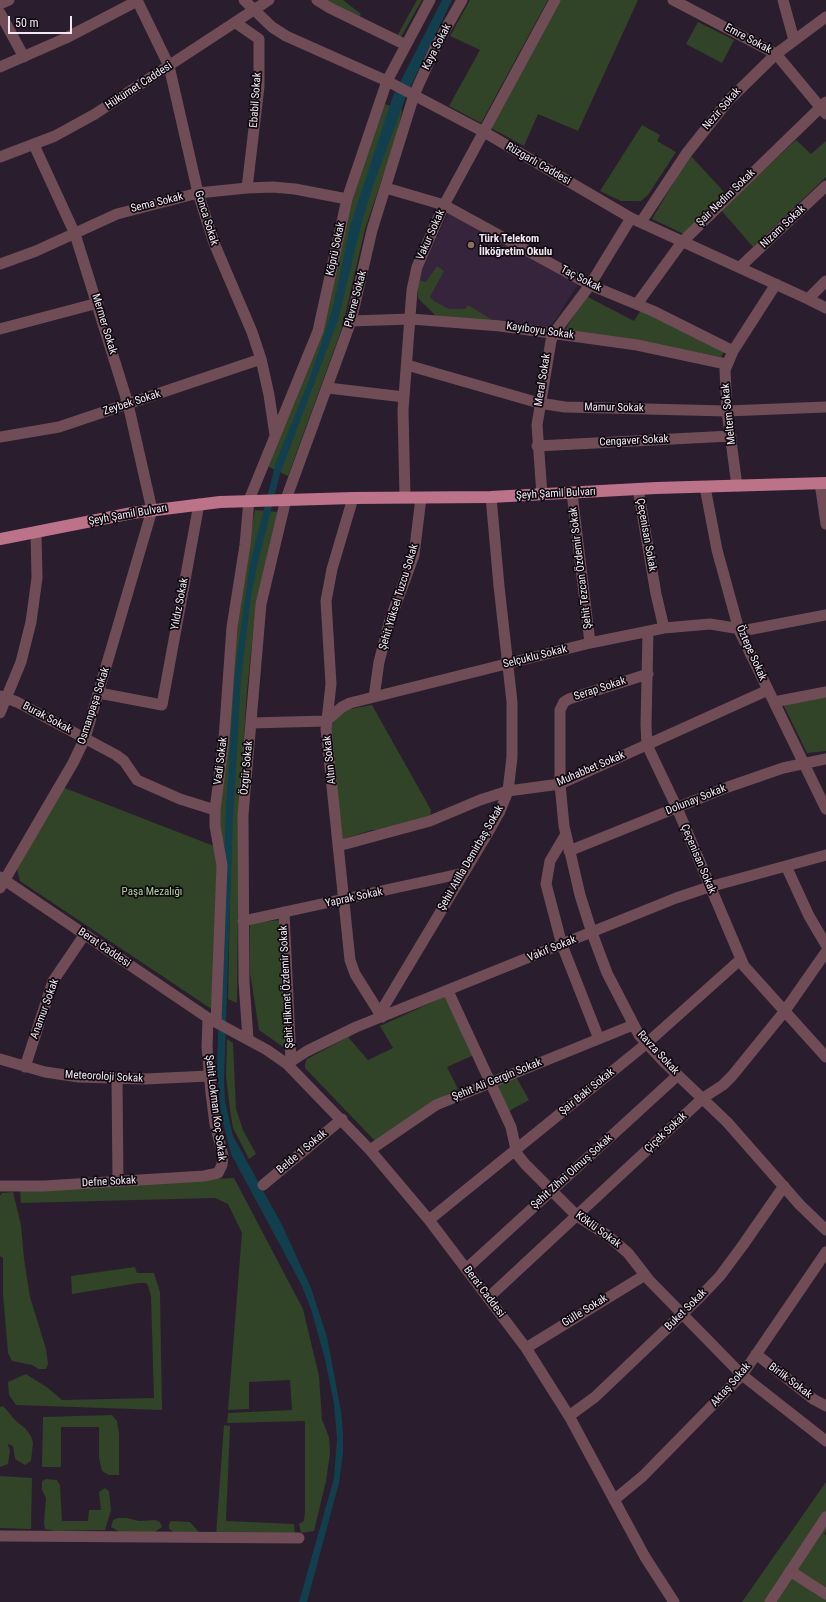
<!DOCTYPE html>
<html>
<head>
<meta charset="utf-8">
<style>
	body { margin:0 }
	#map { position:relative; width:826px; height:1602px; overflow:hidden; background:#2a1d2e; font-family:"Roboto Condensed",sans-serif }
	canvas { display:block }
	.scale { position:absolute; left:8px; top:16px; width:64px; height:18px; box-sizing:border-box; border:2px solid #f0e7f2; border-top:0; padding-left:5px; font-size:12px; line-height:14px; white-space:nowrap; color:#f0e7f2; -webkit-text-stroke:3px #100a11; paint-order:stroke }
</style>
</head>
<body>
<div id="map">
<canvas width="826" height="1602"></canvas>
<div class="scale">50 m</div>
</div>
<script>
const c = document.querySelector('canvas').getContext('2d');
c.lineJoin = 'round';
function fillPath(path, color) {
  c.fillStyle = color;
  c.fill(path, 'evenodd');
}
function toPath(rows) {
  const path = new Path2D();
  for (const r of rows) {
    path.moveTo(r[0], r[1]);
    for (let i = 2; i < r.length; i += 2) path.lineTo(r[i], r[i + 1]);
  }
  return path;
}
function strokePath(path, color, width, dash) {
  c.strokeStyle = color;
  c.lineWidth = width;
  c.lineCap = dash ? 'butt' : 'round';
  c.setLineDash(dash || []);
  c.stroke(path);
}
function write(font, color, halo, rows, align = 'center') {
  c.font = font + ' "Roboto Condensed",sans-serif';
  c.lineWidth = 3.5;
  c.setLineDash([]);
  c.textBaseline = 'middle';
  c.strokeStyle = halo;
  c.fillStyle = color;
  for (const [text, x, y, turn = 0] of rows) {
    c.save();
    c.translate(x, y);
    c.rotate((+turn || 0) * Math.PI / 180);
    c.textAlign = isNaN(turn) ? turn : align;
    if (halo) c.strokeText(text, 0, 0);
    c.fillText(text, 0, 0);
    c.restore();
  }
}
const built = toPath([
	[449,211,578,284,553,324,546,327,511,325,436,316,418,298,417,280]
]);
const green = toPath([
	[327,0,343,0,361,14,359,17,329,3],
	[417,0,422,0,401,37,397,36],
	[470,0,548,0,481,123,449,106,480,50,450,36],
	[560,0,638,0,578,131,538,114,524,146,491,128],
	[698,22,734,40,722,63,686,44],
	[385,104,402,110,398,132,365,229,342,328,288,476,267,466,314,347,342,233,364,163],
	[642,125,660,135,657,141,676,152,648,195,641,201,621,201,600,191],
	[796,140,811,154,826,141,826,177,753,247,721,210],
	[690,155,725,193,684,234,652,219],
	[437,266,444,271,432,293,430,297,434,301,449,309,465,309,468,305,494,321,436,316,418,298,417,280,426,282],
	[586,296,634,321,641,310,725,350,721,357,634,340,565,330],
	[255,510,279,512,256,603,247,691,239,811,237,1003,228,999,231,848,220,847,218,819,241,584],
	[826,696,826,751,807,753,783,704],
	[372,705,431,810,430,816,388,830,372,830,343,839,330,727,339,714,345,710],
	[62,787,219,848,213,1010,20,881,17,869],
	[281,920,286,1049,259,1030,250,973,250,923],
	[446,996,474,1055,447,1067,458,1089,426,1106,376,1142,305,1068,305,1064,307,1059,348,1037,368,1060,393,1048,380,1026],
	[227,1039,233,1043,236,1109,243,1130,256,1154,249,1159,233,1128,230,1110,226,1076],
	[515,1075,529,1100,509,1111,496,1084],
	[234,1178,303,1309,319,1376,322,1420,329,1437,330,1454,326,1481,314,1531,301,1533,299,1524,304,1521,305,1511,305,1421,227,1423,228,1413,292,1410,290,1380,249,1382,249,1409,228,1410,242,1233,228,1204,215,1198,21,1203,20,1190],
	[13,1192,21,1225,24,1259,30,1297,46,1349,48,1364,46,1369,39,1369,32,1365,12,1361,8,1353,3,1294,3,1258,0,1256,0,1196,2,1193],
	[135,1267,137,1273,154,1273,160,1292,162,1410,16,1405,9,1395,8,1382,26,1374,48,1388,62,1400,154,1398,151,1296,148,1286,146,1283,139,1283,72,1294,71,1276],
	[3,1406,16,1421,25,1428,31,1436,33,1443,31,1461,25,1465,15,1459,13,1446,8,1444,10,1451,8,1464,0,1467,0,1407],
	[112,1415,117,1421,119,1434,119,1475,109,1475,102,1471,99,1458,99,1427,61,1427,61,1467,42,1467,43,1417],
	[224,1425,230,1426,226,1521,294,1524,295,1535,216,1535],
	[0,1476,32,1478,31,1529,0,1528],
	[46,1479,57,1480,60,1485,62,1521,88,1521,89,1510,101,1510,99,1492,105,1488,109,1491,111,1510,105,1530,56,1531,45,1529,44,1523,46,1498,42,1490,42,1481],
	[826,1482,826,1531,824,1534,826,1535,826,1602,742,1602],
	[118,1518,127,1518,139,1521,155,1520,160,1522,162,1527,153,1533,122,1533,111,1527,113,1520],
	[171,1521,190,1522,198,1531,196,1535,177,1534,169,1529,169,1524]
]);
const water = toPath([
	[442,0,452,0,406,96,372,189,361,225,338,320,280,474,258,562,251,596,241,679,233,818,224,1080,225,1101,233,1136,282,1225,311,1288,327,1337,341,1411,343,1432,343,1453,339,1483,307,1602,299,1602,334,1478,337,1439,334,1404,325,1359,311,1309,301,1284,231,1154,221,1115,217,1066,226,809,235,669,250,563,276,462,308,383,327,326,334,303,350,226,393,96]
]);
const minor = toPath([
	[137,0,169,66,198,193,214,243,252,332,261,359,269,395,275,435],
	[244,0,272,27,286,36,387,81,484,132,631,218,808,299,826,308],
	[317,0,330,8,406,45],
	[673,0,776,54,826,114],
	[783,0,794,40],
	[0,4,9,0],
	[0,13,24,57],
	[236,23,259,39,259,86,247,188],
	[0,67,66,38,137,1],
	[0,157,55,136,95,114,269,0],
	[386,188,444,205,590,285,653,311,733,351],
	[641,222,686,154,728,101,776,54,826,17],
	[0,264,36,251,117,214,198,193,247,188,273,187,295,189,347,199],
	[740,267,826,186],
	[808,299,826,281],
	[637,304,682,242,826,102],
	[351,321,411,319,500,326,637,345,726,364],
	[0,329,98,303],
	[407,365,539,403,565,407,727,411,826,407],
	[328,388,404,397],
	[0,437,59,427,261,359],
	[537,446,731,436],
	[820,483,826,524],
	[737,486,727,411,725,370,733,351,776,284],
	[705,487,717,550,739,630,826,809],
	[638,489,656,594,664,628],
	[572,493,590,643],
	[542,495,537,425,551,341,554,333,590,285,631,218],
	[405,497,403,410,412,290,417,267,444,205,555,0],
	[353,498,332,569,326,601,331,684,326,729,350,960,355,974,382,1017],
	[648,631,646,725,647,745,677,808,744,966,826,1057],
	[648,674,569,699,564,702,560,710,560,784,564,826,580,895,592,933,607,973,639,1035,664,1062,727,1122,800,1205,826,1230],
	[99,693,162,705,199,504],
	[0,696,17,702,116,755,124,761,137,780,180,799,215,810],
	[374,697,379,662,389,623,414,555,421,498],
	[774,702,826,692],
	[0,713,21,662,31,622,37,578,36,533],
	[251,723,326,721,342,707,350,703,590,643,664,628,710,624,747,630,826,615],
	[566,834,550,861,546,884,562,945,599,1039],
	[338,846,430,821,480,800,508,791,560,784,768,690],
	[569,851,728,787,783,768,826,759],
	[786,866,809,916,826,945],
	[0,877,208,1018,267,1050,287,1064,370,1150,429,1220,526,1348,569,1416,645,1557,674,1602],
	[0,888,73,763,85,738,152,510,128,404,75,234,34,145],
	[284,912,291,1061],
	[243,921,464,873],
	[448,991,511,1127,517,1154,525,1164,577,1216,607,1235,628,1253,649,1280,742,1375,826,1441],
	[380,1013,486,836,500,811,508,791,512,757,512,702,499,586,491,497],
	[216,1022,222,865,215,826,215,810,224,739,232,627,245,545,249,500,318,331,347,199,387,81,430,0],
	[248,1039,244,982,243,815,261,604,286,499,351,321,372,230,414,95,436,46,462,0],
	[0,1059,45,1072,79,1077,145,1079,209,1076],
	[287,1064,307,1051,356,1027,676,898,709,887,826,855],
	[25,1067,53,981,85,934],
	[117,1079,118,1181],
	[370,1150,436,1105,633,1025],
	[263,1185,342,1119],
	[0,1186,44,1186,204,1176,218,1173,222,1165,223,1156,215,1124,211,1093,207,1047,208,1018],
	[429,1220,646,1044,741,959],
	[466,1269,678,1075],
	[488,1298,703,1098,723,1085,732,1076,784,1012,826,952],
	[526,1348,645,1275],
	[756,1354,813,1399,826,1406],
	[569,1416,595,1397,700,1297,720,1276,743,1245,784,1186],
	[614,1500,643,1476,742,1375,826,1252],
	[0,1536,299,1538],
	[790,1571,826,1594],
	[770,1602,826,1517]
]);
const major = toPath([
	[0,539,132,513,220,502,353,498,491,497,656,488,826,483]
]);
const markers = [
	[471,245,4,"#8d6e63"]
];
const streetNames = [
	["Emre Sokak",748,39,28],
	["Kaya Sokak",437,47,-63],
	["Hükümet Caddesi",139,86,-33],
	["Ebabil Sokak",256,100,-86],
	["Nezir Sokak",722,109,-49],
	["Rüzgarlı Caddesi",538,164,30],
	["Şair Nedim Sokak",726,198,-44],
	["Sema Sokak",157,203,-14],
	["Gonca Sokak",206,218,73],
	["Nizam Sokak",783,227,-43],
	["Vakur Sokak",431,235,-66],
	["Köprü Sokak",336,249,-78],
	["Taç Sokak",581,279,27],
	["Plevne Sokak",356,299,-75],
	["Mermer Sokak",104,324,73],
	["Kayıboyu Sokak",540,331,8],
	["Meral Sokak",543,380,-81],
	["Zeybek Sokak",132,403,-18],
	["Mamur Sokak",614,408,1],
	["Meltem Sokak",729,414,-96],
	["Cengaver Sokak",634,441,-3],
	["Şeyh Şamil Bulvarı",556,494,-3],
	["Şeyh Şamil Bulvarı",128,515,-10],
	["Çeçenisan Sokak",646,535,80],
	["Şehit Tezcan Özdemir Sokak",581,568,-97],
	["Şehit Yüksel Tuzcu Sokak",399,597,-73],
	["Yıldız Sokak",180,604,-79],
	["Öztepe Sokak",751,653,66],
	["Selçuklu Sokak",535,657,-14],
	["Serap Sokak",600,689,-18],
	["Osmanpaşa Sokak",94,706,-72],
	["Burak Sokak",47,718,28],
	["Altın Sokak",330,760,-96],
	["Vadi Sokak",221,761,-83],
	["Özgür Sokak",247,768,-85],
	["Muhabbet Sokak",591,769,-23],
	["Dolunay Sokak",696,800,-22],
	["Şehit Atilla Demirbaş Sokak",471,858,-60],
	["Çeçenisan Sokak",698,859,67],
	["Yaprak Sokak",354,898,-12],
	["Berat Caddesi",104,948,34],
	["Vakıf Sokak",552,949,-22],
	["Şehit Hikmet Özdemir Sokak",287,987,-93],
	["Anamur Sokak",45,1009,-70],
	["Ravza Sokak",658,1053,47],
	["Meteoroloji Sokak",104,1077,3],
	["Şehit Ali Gergin Sokak",497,1080,-22],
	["Şair Baki Sokak",587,1092,-39],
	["Şehit Lokman Koç Sokak",215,1108,83],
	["Çiçek Sokak",666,1133,-43],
	["Belde 1 Sokak",302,1152,-40],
	["Şehit Zihni Olmuş Sokak",572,1172,-42],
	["Defne Sokak",109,1182,-3],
	["Köklü Sokak",598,1230,36],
	["Berat Caddesi",484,1292,53],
	["Buket Sokak",686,1310,-45],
	["Gülle Sokak",585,1311,-32],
	["Birlik Sokak",790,1381,37],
	["Aktaş Sokak",731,1385,-49]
];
const poiNames = [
	["Türk Telekom",479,239],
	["İlköğretim Okulu",479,252]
];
const parkNames = [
	["Paşa Mezalığı",152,892]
];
fillPath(built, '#35243b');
fillPath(green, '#314427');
fillPath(water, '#113f4d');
strokePath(minor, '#704c56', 11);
strokePath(major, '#bc7288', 12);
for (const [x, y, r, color] of markers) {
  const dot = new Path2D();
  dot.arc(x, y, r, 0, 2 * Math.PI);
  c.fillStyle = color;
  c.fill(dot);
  strokePath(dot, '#100a11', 1.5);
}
write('11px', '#f0e7f2', '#100a11', streetNames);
write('bold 11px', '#f0e7f2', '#100a11', poiNames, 'left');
write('11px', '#afd39c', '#100a11', parkNames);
</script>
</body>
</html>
